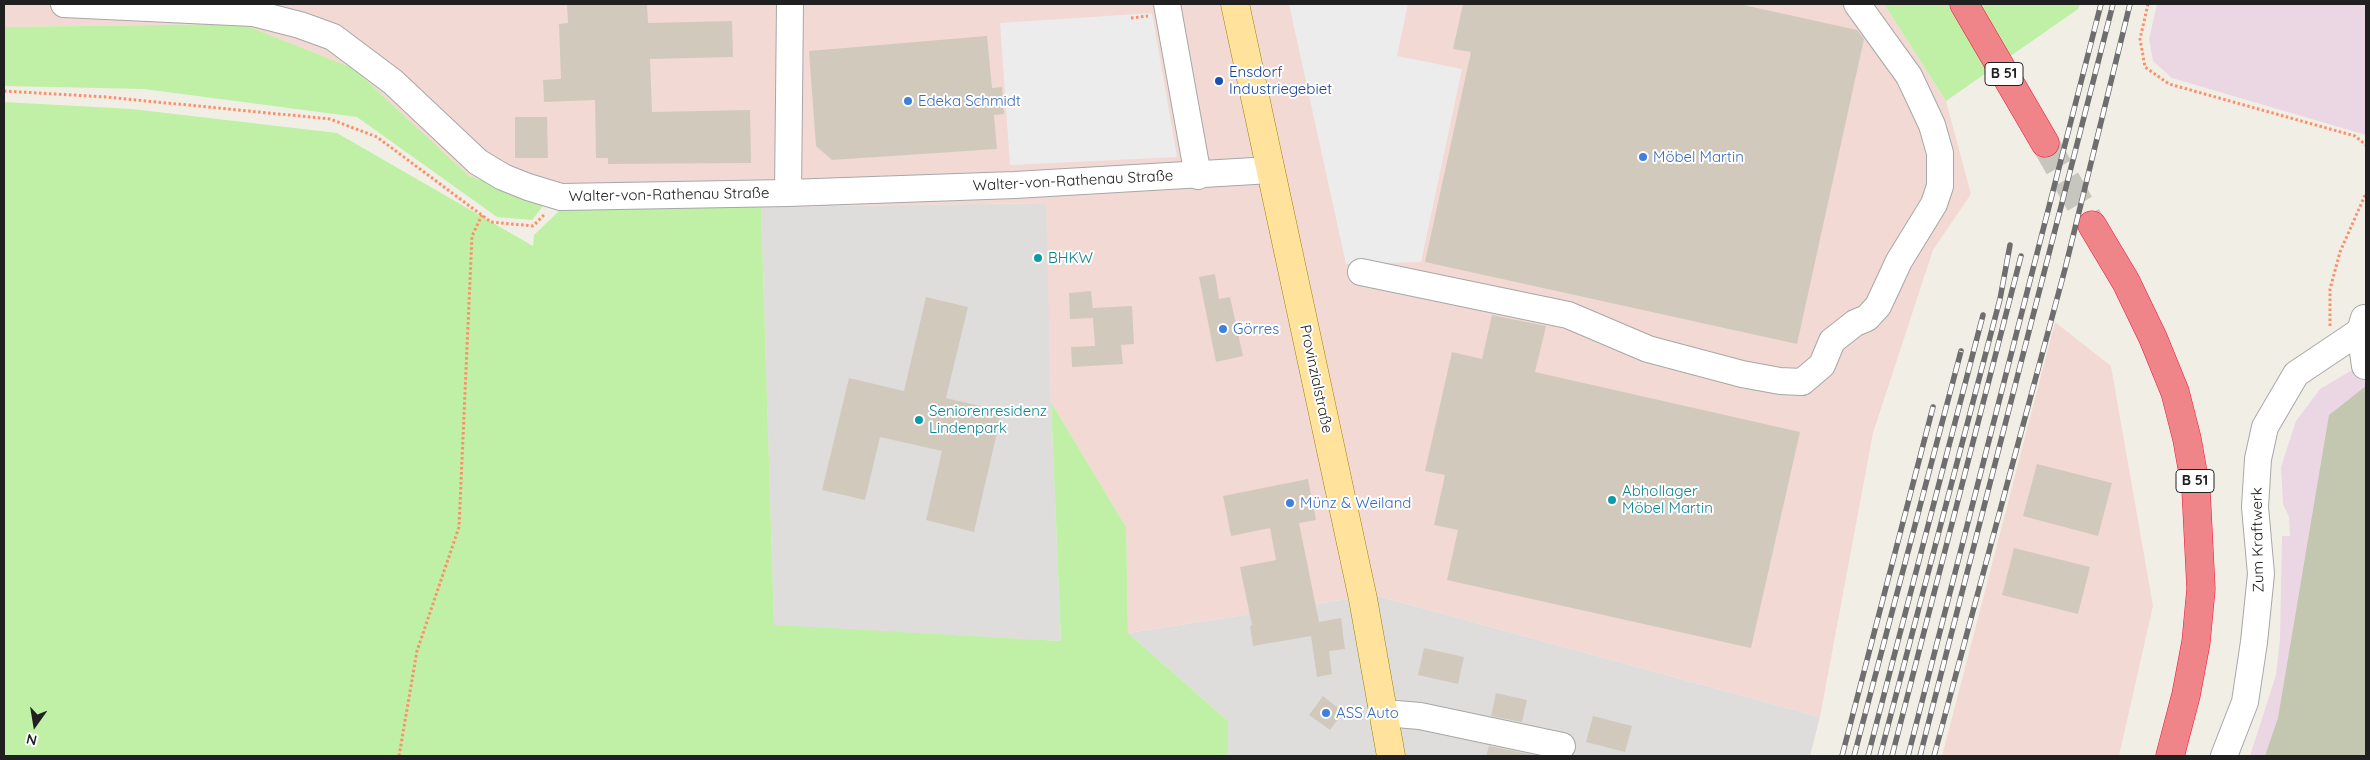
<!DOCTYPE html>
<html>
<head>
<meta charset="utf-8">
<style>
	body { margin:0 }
	#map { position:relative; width:2370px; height:760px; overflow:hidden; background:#f1efe5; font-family:Quicksand,sans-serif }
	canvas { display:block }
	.frame { position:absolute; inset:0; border:5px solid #202020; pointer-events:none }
	.north { position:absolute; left:10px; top:700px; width:50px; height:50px; -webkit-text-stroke:4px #fff; paint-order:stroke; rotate:193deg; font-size:14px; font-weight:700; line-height:20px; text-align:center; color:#202020 }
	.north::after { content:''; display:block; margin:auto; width:18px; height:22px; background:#202020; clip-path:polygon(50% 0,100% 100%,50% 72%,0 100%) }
</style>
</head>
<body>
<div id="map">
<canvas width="2370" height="760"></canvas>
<div class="frame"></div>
<div class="north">N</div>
</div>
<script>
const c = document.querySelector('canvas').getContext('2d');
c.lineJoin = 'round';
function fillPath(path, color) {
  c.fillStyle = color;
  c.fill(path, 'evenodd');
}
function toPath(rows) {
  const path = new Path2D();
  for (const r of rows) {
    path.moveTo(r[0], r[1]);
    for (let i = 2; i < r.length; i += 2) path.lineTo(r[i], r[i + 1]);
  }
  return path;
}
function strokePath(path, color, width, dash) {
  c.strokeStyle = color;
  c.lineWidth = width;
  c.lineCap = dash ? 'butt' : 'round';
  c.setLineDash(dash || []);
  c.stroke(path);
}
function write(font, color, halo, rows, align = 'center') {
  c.font = font + ' Quicksand,sans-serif';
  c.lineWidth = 4;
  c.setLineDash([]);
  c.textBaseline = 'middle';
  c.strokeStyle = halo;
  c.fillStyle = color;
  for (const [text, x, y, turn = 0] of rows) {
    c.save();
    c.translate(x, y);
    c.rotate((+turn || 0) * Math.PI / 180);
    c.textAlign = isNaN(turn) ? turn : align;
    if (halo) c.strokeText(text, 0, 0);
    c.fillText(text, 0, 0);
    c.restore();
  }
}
const residential = toPath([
	[1047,203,1051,402,1061,641,774,626,761,207],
	[1374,595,1820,717,1810,756,1228,756,1228,721,1128,633]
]);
const commercial = toPath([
	[4,4,1884,4,1946,101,1971,194,1933,250,1873,433,1820,717,1374,595,1128,633,1126,527,1051,402,1046,203,761,207,563,207,469,176,353,68,242,24,4,27],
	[2055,322,2111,366,2153,606,2119,756,1942,756]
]);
const industrial = toPath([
	[2157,4,2366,4,2366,135,2172,78,2153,61,2149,39],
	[2366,366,2366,756,2250,756,2276,675,2280,639,2282,536,2290,536,2289,517,2283,504,2281,467,2296,421,2320,389,2354,369]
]);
const construction = toPath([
	[2366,386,2366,756,2265,756,2278,718,2329,415]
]);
const grass = toPath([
	[1884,4,2080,4,2078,9,1946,101],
	[242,24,353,68,469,176,546,202,532,220,497,217,357,117,144,89,4,86,4,27],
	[4,102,132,109,337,133,533,246,534,235,563,207,761,207,774,625,1061,641,1051,402,1126,527,1128,633,1228,721,1228,756,4,756]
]);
const parking = toPath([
	[1289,4,1408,4,1397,56,1462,69,1421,262,1346,264],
	[1152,13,1177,157,1010,165,1000,23]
]);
const building = toPath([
	[567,4,647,4,648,23,732,21,733,57,650,59,652,112,750,110,751,163,608,164,608,158,596,158,595,100,544,102,543,80,561,79,559,24,568,23],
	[1463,4,1739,4,1857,30,1864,39,1797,344,1425,262,1471,52,1453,49],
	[987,36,992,88,1002,87,1004,114,994,115,997,149,832,160,816,146,809,51],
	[515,117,547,117,548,158,515,158],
	[1215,274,1219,299,1230,297,1243,356,1216,362,1199,277],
	[1091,291,1093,310,1093,308,1132,306,1134,344,1121,345,1123,364,1072,367,1071,347,1095,346,1093,318,1070,319,1069,293],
	[926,297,968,307,946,398,1002,411,974,532,926,520,942,451,880,437,865,500,822,490,849,378,904,391],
	[1492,315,1546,326,1535,372,1800,432,1751,648,1447,580,1458,530,1434,525,1445,475,1425,471,1452,352,1482,359],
	[2037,464,2112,483,2098,536,2023,516],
	[1308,479,1316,520,1299,523,1319,622,1341,618,1345,649,1329,651,1332,674,1317,677,1311,636,1253,646,1250,626,1252,625,1240,567,1276,560,1270,528,1231,536,1223,496],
	[2014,548,2090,567,2078,614,2002,595],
	[1424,648,1464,657,1458,684,1418,675],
	[1496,693,1527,700,1522,722,1491,716],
	[1323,696,1343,712,1330,730,1309,715],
	[1593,716,1632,726,1625,752,1586,742],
	[1489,746,1538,756,1486,756]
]);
const highwayTunnel = toPath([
	[2045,143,2092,225]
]);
const path = toPath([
	[2148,4,2140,39,2145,67,2169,84,2355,136,2366,145],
	[1131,18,1148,16],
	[4,91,106,97,330,119,377,137,491,222,533,226,545,214],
	[2330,326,2330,289,2340,252,2366,193],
	[399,756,417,651,459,527,472,236,482,215]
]);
const minor = toPath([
	[64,4,253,13,300,25,333,37,393,82,478,162,503,177,528,187,561,197,788,193,1015,185,1271,170],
	[1167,4,1198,176],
	[788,193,790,4],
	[1361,272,1568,315,1648,349,1742,374,1780,381,1802,382,1822,365,1832,341,1855,323,1867,318,1878,306,1899,261,1934,204,1940,186,1940,153,1932,125,1909,76,1857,4],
	[2364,318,2360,331,2365,366],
	[1384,713,1420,716,1562,746],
	[2224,756,2245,702,2254,642,2261,574,2255,507,2258,459,2265,427,2296,374,2360,331,2366,330]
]);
const major = toPath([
	[1235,4,1363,599,1391,756]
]);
const highway = toPath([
	[1964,4,2045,143],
	[2092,225,2126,282,2153,338,2175,392,2187,439,2196,490,2201,589,2196,642,2186,695,2170,756]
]);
const rail = toPath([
	[1842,756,1933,407],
	[1854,756,1961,351],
	[1868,756,1983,315],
	[1880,756,2000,299,2010,245],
	[1892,756,2021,256],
	[1908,756,2101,4],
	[1920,756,2113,4],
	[1934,756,2065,269,2130,4]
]);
const markers = [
	[1219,81,5,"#1a4fb4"],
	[908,101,5,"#3f7fe0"],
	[1643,157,5,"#3f7fe0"],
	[1038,258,5,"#0f9aa8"],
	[1223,329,5,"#3f7fe0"],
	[919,420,5,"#0f9aa8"],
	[1612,500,5,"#0f9aa8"],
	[1290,503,5,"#3f7fe0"],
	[1326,713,5,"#3f7fe0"]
];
const shields = [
	[2004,74,38],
	[2195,481,38]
];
const shieldNames = [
	["B 51",2004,74],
	["B 51",2195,481]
];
const transitNames = [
	["Ensdorf",1229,72],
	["Industriegebiet",1229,89]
];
const shopNames = [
	["Edeka Schmidt",918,101],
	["Möbel Martin",1653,157],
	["Görres",1233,329],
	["Münz & Weiland",1300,503],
	["ASS Auto",1336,713]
];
const streetNames = [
	["Walter-von-Rathenau Straße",1073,181,-3],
	["Walter-von-Rathenau Straße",669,195,-1],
	["Provinzialstraße",1316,379,78],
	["Zum Kraftwerk",2258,540,-91]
];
const cultureNames = [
	["BHKW",1048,258],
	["Seniorenresidenz",929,411],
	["Lindenpark",929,428],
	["Abhollager",1622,491],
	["Möbel Martin",1622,508]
];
fillPath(residential, '#dedddc');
fillPath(commercial, '#f3d9d3');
fillPath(industrial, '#ebd6e4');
fillPath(construction, '#c3c7af');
fillPath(grass, '#bff0a6');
fillPath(parking, '#ececec');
fillPath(building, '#d2c9bd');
strokePath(highwayTunnel, '#c7c6be', 28, [28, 14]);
strokePath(minor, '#a7a7a7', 28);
strokePath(major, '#9b7f00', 29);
strokePath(highway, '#ed143e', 29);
strokePath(path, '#ff8e68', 3, [2.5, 2.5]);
strokePath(minor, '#fff', 26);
strokePath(major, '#ffe39c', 28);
strokePath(highway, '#f08589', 28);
strokePath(rail, '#6e6e6e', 5.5);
strokePath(rail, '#fff', 4, [11]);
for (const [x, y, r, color] of markers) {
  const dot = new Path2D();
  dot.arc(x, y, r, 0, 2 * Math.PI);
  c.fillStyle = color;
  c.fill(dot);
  strokePath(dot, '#fff', 2);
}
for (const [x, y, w] of shields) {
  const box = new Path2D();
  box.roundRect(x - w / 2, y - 11.5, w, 23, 4);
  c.fillStyle = '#fff';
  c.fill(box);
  strokePath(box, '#202020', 1);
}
write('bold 14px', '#202020', null, shieldNames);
write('15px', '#164399', '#fff', transitNames, 'left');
write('15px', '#366cbe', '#fff', shopNames, 'left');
write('15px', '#202020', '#fff', streetNames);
write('15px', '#0d838f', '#fff', cultureNames, 'left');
</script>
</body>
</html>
